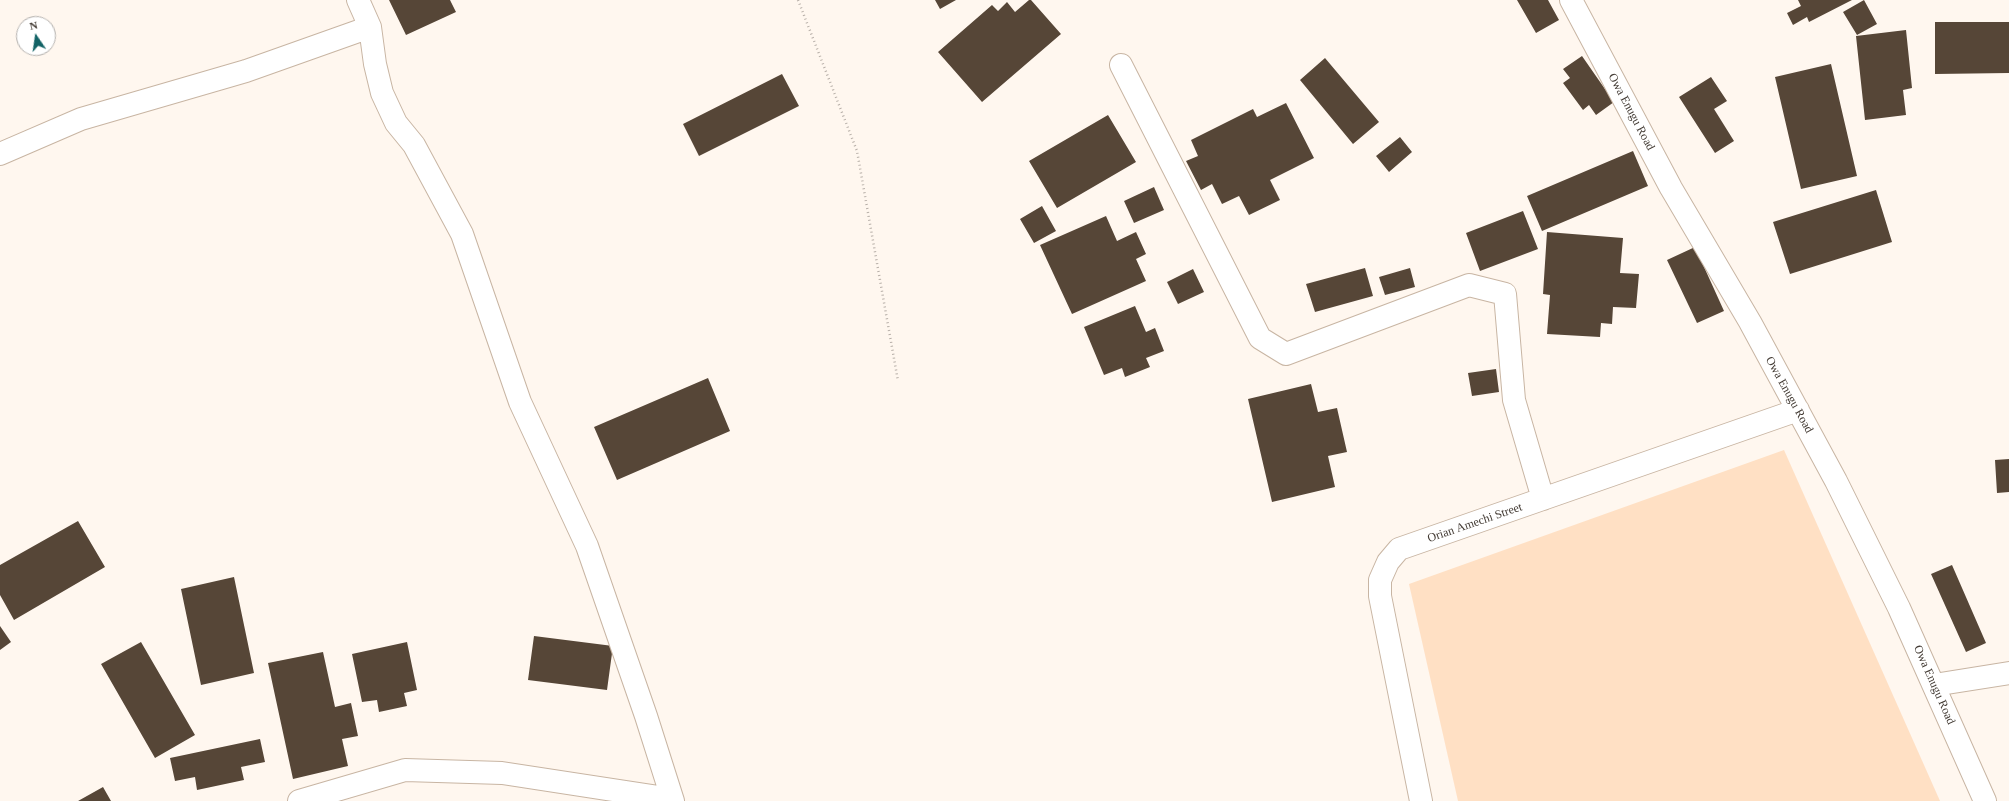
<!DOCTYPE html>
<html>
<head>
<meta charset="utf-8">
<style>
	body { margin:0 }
	#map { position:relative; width:2009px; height:801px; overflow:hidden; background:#fff7ef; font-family:"Times New Roman",serif }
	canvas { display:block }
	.north { position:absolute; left:16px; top:16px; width:40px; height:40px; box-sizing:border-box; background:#fff; border:1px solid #b3b0ad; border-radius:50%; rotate:347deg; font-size:11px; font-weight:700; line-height:16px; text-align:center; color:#423a33 }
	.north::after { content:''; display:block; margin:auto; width:14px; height:18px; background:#136366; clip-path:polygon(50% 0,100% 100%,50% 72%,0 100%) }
</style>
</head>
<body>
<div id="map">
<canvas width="2009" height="801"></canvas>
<div class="north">N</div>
</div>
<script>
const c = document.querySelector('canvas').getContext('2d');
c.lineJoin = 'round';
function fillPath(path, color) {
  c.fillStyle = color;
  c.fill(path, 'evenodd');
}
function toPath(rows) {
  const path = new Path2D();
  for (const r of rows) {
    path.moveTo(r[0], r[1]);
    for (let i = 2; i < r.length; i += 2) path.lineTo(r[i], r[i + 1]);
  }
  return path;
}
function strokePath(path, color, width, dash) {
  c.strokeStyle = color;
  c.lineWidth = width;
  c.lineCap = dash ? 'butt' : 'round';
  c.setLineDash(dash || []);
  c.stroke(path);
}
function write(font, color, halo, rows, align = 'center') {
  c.font = font + ' "Times New Roman",serif';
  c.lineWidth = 4;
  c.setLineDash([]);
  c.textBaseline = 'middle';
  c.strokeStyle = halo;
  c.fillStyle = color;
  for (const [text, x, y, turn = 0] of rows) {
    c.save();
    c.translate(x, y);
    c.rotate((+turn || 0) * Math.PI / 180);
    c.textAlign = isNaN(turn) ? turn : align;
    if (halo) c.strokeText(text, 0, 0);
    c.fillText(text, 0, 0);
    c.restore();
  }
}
const green = toPath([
	[1784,450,1940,801,1458,801,1409,584]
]);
const building = toPath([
	[389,0,450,0,456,12,406,35],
	[935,0,956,0,940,9],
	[1029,0,1031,0,1061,34,982,102,938,52,992,5,998,11,1007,2,1015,12],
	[1517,0,1548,0,1559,20,1536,33],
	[1798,0,1852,0,1809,22,1807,17,1793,25,1787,13,1801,6],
	[1864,0,1877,24,1857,35,1843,12],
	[1935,22,2009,22,2009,73,1935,74],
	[1906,30,1912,88,1903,90,1906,115,1865,120,1856,36],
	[1582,56,1614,102,1596,115,1589,105,1583,110,1563,83,1570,78,1563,69],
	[1325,58,1379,122,1353,144,1300,80],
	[1831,64,1857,176,1801,189,1775,77],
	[782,74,799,106,699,156,683,124],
	[1711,77,1727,101,1714,109,1734,141,1715,153,1679,97],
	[1286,103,1314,158,1270,180,1280,200,1249,215,1239,196,1222,204,1212,184,1201,190,1186,161,1198,156,1191,140,1253,109,1257,117],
	[1108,115,1136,162,1057,208,1029,161],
	[1400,137,1412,152,1389,172,1376,156],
	[1633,151,1648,186,1542,231,1527,196],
	[1154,187,1164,210,1134,223,1124,201],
	[1876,190,1892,242,1790,274,1773,222],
	[1042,206,1056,231,1034,243,1020,219],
	[1523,211,1538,249,1480,271,1466,233],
	[1106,216,1117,241,1136,232,1146,254,1136,259,1146,281,1072,314,1040,245],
	[1547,232,1623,238,1620,273,1639,274,1636,308,1613,307,1612,324,1601,323,1600,337,1547,334,1550,295,1543,294],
	[1695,247,1724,311,1697,323,1667,260],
	[1365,268,1373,296,1315,312,1306,284],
	[1410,268,1415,287,1385,295,1379,277],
	[1193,269,1204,292,1178,304,1167,282],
	[1135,306,1146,332,1155,328,1164,351,1146,358,1150,367,1125,377,1122,368,1104,375,1084,327],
	[1496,369,1499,392,1472,396,1468,373],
	[708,378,730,431,617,480,594,427],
	[1311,384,1318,412,1337,408,1347,452,1328,456,1335,487,1272,502,1248,399],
	[2009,459,2009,492,1997,493,1995,460],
	[78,521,105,567,14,620,0,595,0,565],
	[1952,565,1986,643,1966,652,1931,574],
	[234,577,254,673,201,685,181,589],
	[0,626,11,642,0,650],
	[534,636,613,646,607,690,528,680],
	[141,642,195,735,155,758,101,664],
	[407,642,417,690,404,693,407,706,379,712,377,700,362,702,352,654],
	[323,652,335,707,351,703,358,736,342,739,348,766,293,779,268,663],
	[260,739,265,762,241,767,244,780,197,790,195,777,175,781,170,758],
	[103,787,111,801,78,801]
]);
const path = toPath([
	[798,0,857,151,898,381]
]);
const minor = toPath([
	[358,0,370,27,375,64,382,93,396,123,414,145,462,234,520,402,587,546,646,716,673,801],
	[1571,0,1671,188,1750,322,1836,481,1899,608,1985,801],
	[1121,65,1260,338,1286,354,1469,285,1505,294,1514,400,1543,499],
	[0,154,81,119,246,71,370,27],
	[1934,685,2009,673],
	[299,801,405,770,502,773,672,799],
	[1421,801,1380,596,1380,580,1388,562,1399,549,1798,410]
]);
const streetNames = [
	["Owa Enugu Road",1631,112,62],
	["Owa Enugu Road",1789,395,61],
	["Orian Amechi Street",1475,523,-19],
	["Owa Enugu Road",1934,685,66]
];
fillPath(green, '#ffe0c4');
fillPath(building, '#564637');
strokePath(minor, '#c8b5a3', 24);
strokePath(path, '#b8b0a9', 2.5, [1, 3]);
strokePath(minor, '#fff', 22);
write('12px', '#423a33', '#fff', streetNames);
</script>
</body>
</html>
